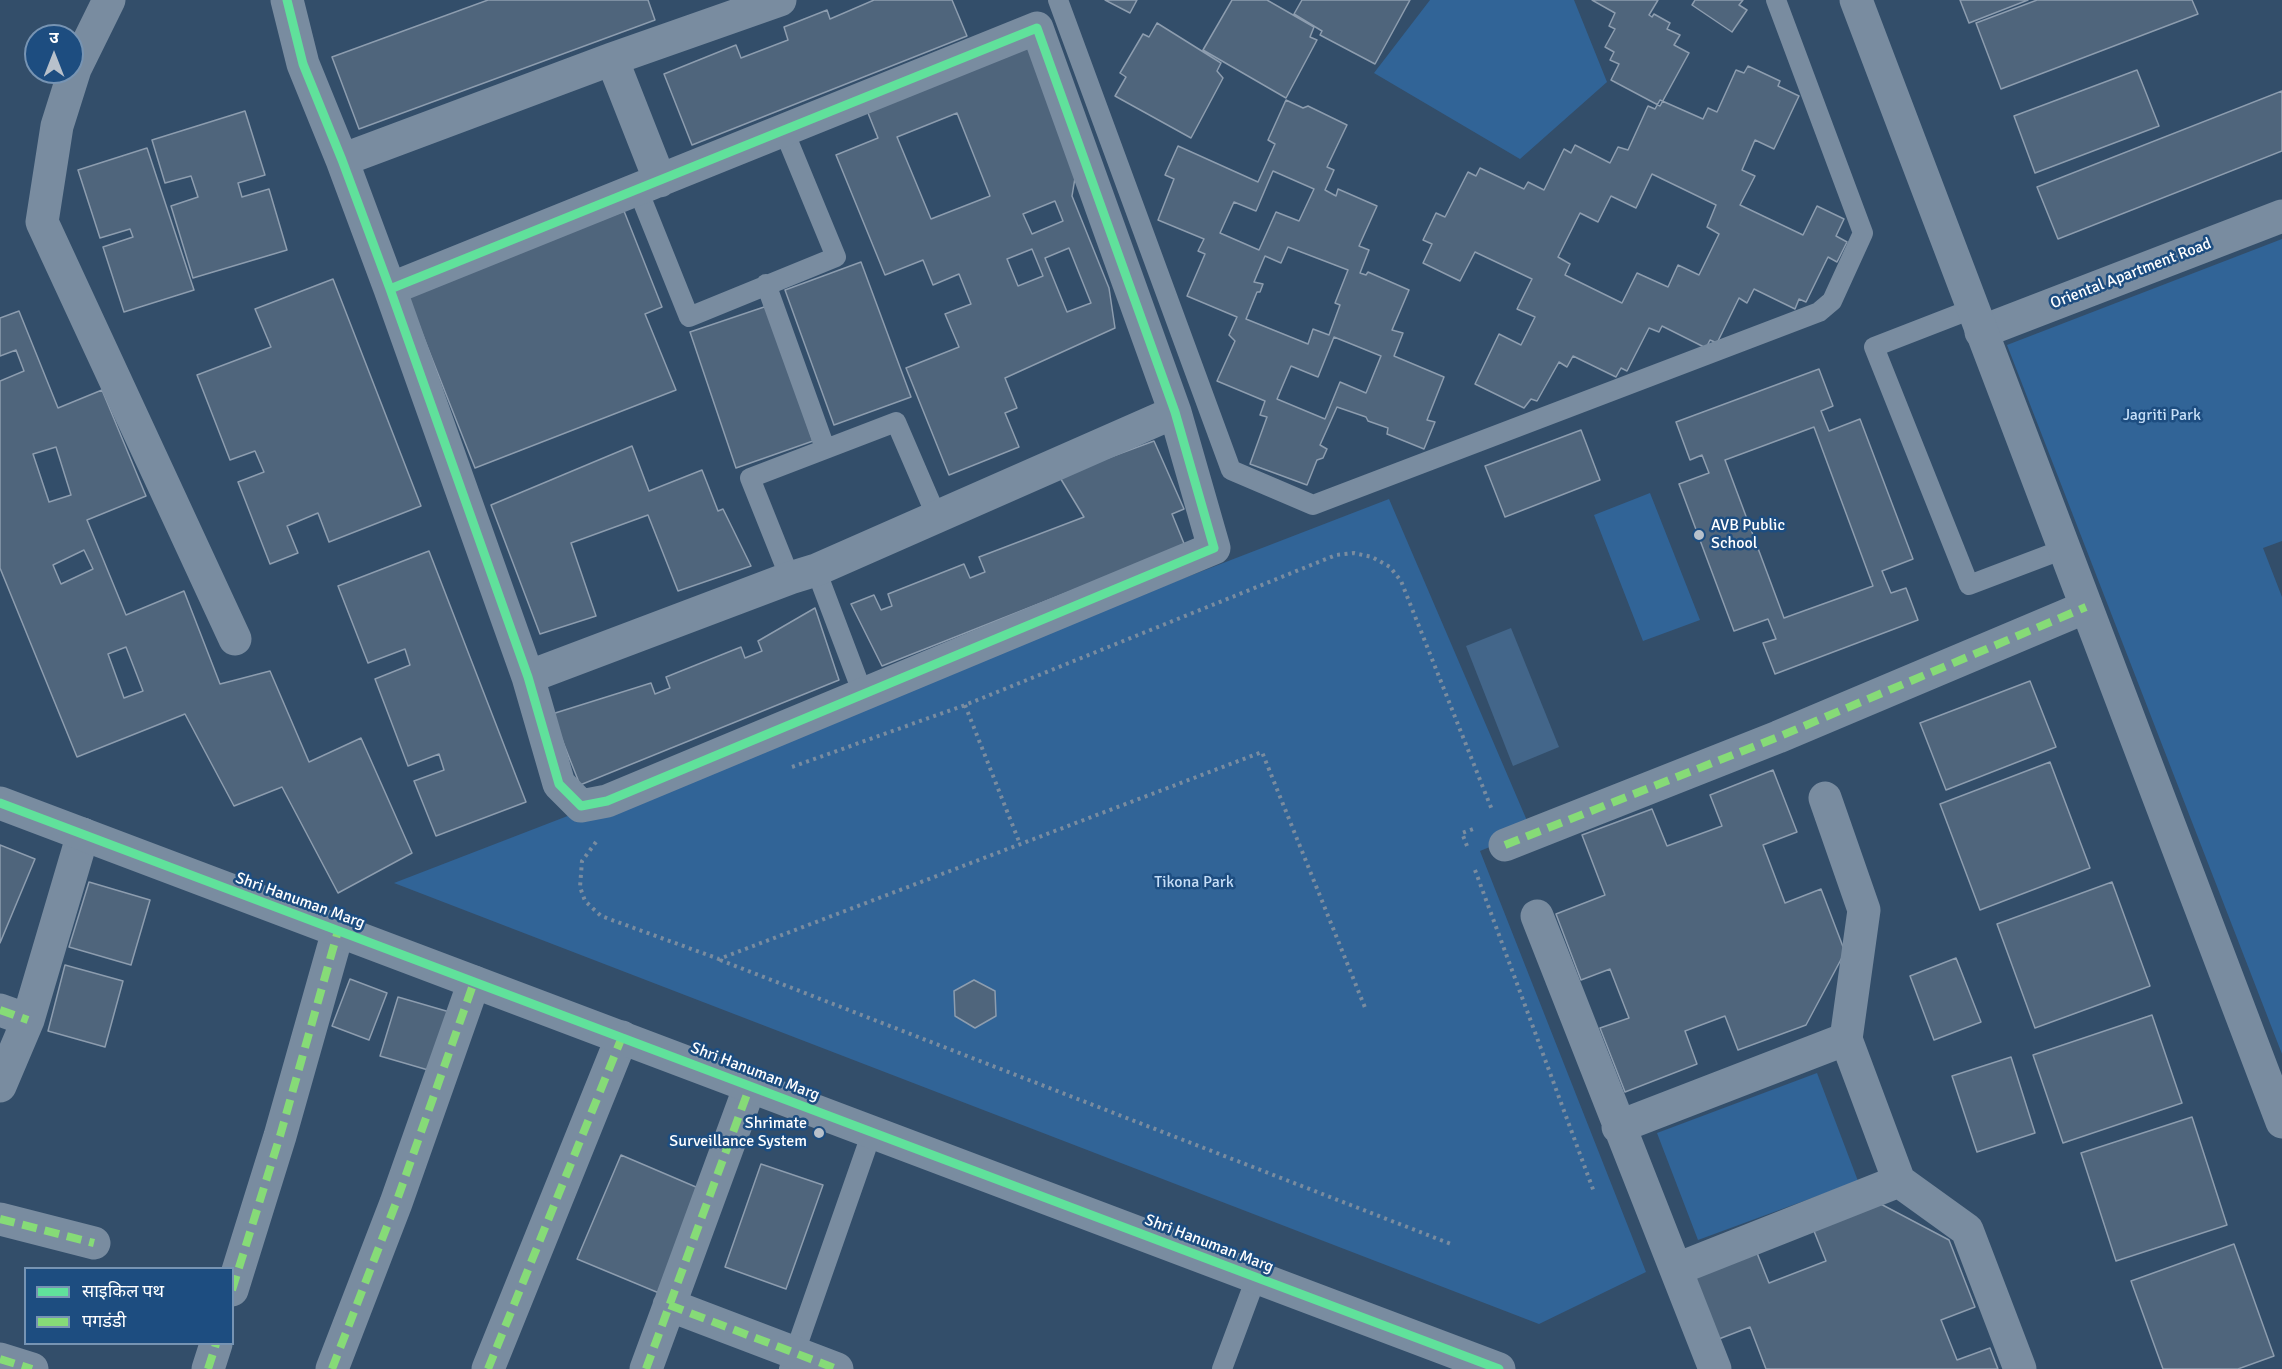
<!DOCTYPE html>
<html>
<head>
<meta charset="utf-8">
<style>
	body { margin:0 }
	#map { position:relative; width:2282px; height:1369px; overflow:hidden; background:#334e6a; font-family:Signika,"Noto Sans Devanagari",sans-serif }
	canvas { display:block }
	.legend { position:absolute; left:24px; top:1267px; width:210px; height:78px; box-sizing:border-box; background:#1d4d80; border:2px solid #7794b3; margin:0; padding:8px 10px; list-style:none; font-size:18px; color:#fff }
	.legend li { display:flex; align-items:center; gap:12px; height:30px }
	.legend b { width:30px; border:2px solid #7794b3 }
	.north { position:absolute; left:24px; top:24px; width:60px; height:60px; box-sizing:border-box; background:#1d4d80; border:2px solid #7794b3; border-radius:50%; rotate:0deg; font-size:16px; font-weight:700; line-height:24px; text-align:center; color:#fff }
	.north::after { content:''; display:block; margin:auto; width:21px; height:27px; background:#b8c1cb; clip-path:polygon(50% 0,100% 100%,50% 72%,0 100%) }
</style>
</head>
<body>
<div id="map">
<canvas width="2282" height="1369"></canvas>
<ul class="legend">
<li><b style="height:8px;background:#60e19b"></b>साइकिल पथ</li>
<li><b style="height:8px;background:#86db77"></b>पगडंडी</li>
</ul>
<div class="north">उ</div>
</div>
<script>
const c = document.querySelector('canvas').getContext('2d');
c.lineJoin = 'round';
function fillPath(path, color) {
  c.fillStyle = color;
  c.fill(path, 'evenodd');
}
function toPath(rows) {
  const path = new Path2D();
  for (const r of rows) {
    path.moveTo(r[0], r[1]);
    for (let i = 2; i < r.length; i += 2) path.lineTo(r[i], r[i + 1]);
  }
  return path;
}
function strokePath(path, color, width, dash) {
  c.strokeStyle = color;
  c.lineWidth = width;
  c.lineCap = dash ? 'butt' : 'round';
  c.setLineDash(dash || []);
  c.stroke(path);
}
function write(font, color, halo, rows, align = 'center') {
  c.font = font + ' Signika,sans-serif';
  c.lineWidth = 5;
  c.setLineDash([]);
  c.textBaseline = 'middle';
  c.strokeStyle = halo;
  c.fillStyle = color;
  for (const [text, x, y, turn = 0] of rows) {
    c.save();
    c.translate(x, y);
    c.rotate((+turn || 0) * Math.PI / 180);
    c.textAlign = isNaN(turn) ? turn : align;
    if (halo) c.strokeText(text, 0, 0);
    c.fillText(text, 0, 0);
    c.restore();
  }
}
const green = toPath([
	[1430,0,1574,0,1607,82,1520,159,1374,73],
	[2282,239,2282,541,2263,548,2282,597,2282,1054,2007,345],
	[1650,493,1700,620,1643,641,1594,515],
	[1389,499,1531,830,1480,851,1646,1272,1539,1324,394,883],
	[1817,1073,1858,1181,1698,1240,1657,1133]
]);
const water = toPath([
	[1511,628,1559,747,1513,766,1466,646]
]);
const building = toPath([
	[488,0,648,0,655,20,359,129,332,57,488,0],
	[874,0,952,0,967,36,692,145,664,74,736,45,741,58,788,40,784,27,827,10,830,19,874,0],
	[1105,0,1137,0,1130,13,1105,0],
	[1232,0,1267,0,1314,27,1310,37,1317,40,1286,98,1203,50,1232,0],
	[1302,0,1410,0,1375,64,1320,35,1322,31,1294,14,1302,0],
	[1592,0,1658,0,1649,15,1652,17,1654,14,1670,23,1667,29,1680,35,1674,45,1689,53,1660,106,1611,80,1619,64,1610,60,1614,52,1605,47,1615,29,1609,26,1615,13,1592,0],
	[1695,0,1743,0,1739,5,1747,10,1732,32,1692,5,1695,0],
	[1960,0,2028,0,1969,23,1960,0],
	[2037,0,2192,0,2198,14,2001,89,1976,23,2037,0],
	[1157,23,1221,63,1217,71,1223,78,1191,138,1115,96,1126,77,1120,73,1143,34,1149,37,1157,23],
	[1034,41,1076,172,1072,196,1109,288,1115,328,1005,378,1017,408,1005,413,1019,447,949,475,906,368,959,347,945,314,971,304,959,274,933,285,923,260,885,275,836,155,878,138,866,108,1034,41],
	[957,113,990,196,931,219,897,137,957,113],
	[1055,201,1063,221,1032,234,1023,214,1055,201],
	[1069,248,1091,303,1067,312,1045,258,1069,248],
	[1032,249,1043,276,1018,286,1007,259,1032,249],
	[1748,66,1780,81,1778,86,1799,96,1774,149,1755,140,1742,170,1755,176,1740,205,1803,235,1817,206,1844,219,1836,236,1847,242,1837,262,1828,257,1806,302,1799,299,1795,309,1754,289,1747,303,1739,298,1717,343,1710,340,1706,348,1662,326,1659,332,1649,328,1627,371,1621,368,1616,377,1573,356,1567,367,1559,362,1537,401,1531,399,1524,408,1475,384,1499,334,1521,345,1535,317,1517,309,1532,279,1475,252,1460,281,1423,263,1432,244,1423,240,1436,213,1445,217,1468,172,1476,176,1480,168,1524,189,1528,182,1544,190,1564,149,1571,153,1575,145,1610,163,1618,147,1628,150,1648,106,1655,109,1660,100,1703,119,1708,108,1717,112,1736,70,1744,73,1748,66],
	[1652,174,1716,205,1707,227,1719,234,1699,275,1678,265,1668,287,1637,273,1622,303,1565,275,1570,264,1558,257,1580,213,1598,222,1611,196,1636,208,1652,174],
	[2137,70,2159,126,2035,173,2014,116,2137,70],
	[2282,91,2282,151,2058,239,2037,187,2282,91],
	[1286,100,1303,108,1308,106,1347,125,1327,167,1334,170,1325,190,1336,196,1338,189,1377,206,1359,246,1369,250,1360,273,1366,275,1368,272,1409,290,1392,330,1403,333,1394,356,1444,377,1427,420,1435,422,1424,449,1387,434,1388,428,1368,421,1366,417,1337,407,1320,445,1327,449,1323,458,1317,460,1307,485,1250,464,1267,417,1260,415,1265,401,1217,381,1235,341,1229,335,1237,317,1187,296,1205,254,1198,251,1204,239,1158,220,1174,179,1165,175,1178,146,1258,182,1275,144,1268,140,1286,100],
	[1273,171,1314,189,1299,221,1276,212,1259,250,1220,233,1234,202,1256,211,1273,171],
	[1288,247,1348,270,1335,303,1340,305,1329,335,1313,329,1308,344,1246,319,1257,292,1260,292,1263,284,1254,282,1265,256,1281,263,1288,247],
	[1334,337,1381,356,1366,393,1340,382,1325,419,1277,399,1291,366,1318,377,1334,337],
	[245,111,265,175,238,183,242,197,269,189,287,250,193,278,171,206,198,197,191,176,165,183,152,140,245,111],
	[147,148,194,290,124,312,103,247,133,237,130,229,100,238,78,170,147,148],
	[624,211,662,307,645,314,676,390,475,468,407,295,624,211],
	[861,262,911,397,834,425,785,290,861,262],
	[333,279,421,506,329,542,318,513,287,526,298,553,270,564,238,482,264,472,255,451,230,460,197,375,271,347,255,309,333,279],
	[767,306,813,441,736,468,690,332,767,306],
	[19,311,58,408,102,390,146,496,87,520,126,615,184,591,220,684,270,671,309,762,361,738,412,853,338,893,282,787,234,806,185,714,77,757,0,568,0,381,24,371,16,350,0,356,0,318,19,311],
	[56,447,71,495,49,502,33,454,56,447],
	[84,550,93,569,61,584,53,565,84,550],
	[126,647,143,691,124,698,108,654,126,647],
	[1819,369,1833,406,1821,411,1829,431,1860,419,1913,559,1882,571,1891,593,1906,588,1918,620,1775,674,1763,643,1776,639,1768,619,1734,631,1679,484,1709,473,1702,455,1690,460,1676,422,1819,369],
	[1814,427,1873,586,1784,618,1725,460,1814,427],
	[1581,430,1600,480,1505,517,1485,466,1581,430],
	[1154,441,1184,509,1172,514,1185,546,882,666,851,604,874,595,881,610,892,606,888,594,964,564,970,578,985,572,979,557,1084,517,1059,476,1154,441],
	[632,446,649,491,702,470,718,511,723,509,751,566,678,591,648,515,571,543,596,616,540,634,491,505,632,446],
	[429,551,526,802,436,836,414,781,444,770,439,754,408,766,375,679,410,665,405,649,368,663,338,586,429,551],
	[815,608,839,680,580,785,552,714,651,683,655,694,670,688,666,677,741,647,745,658,762,651,758,641,815,608],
	[2030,681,2056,747,1946,790,1920,723,2030,681],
	[2050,762,2090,868,1980,910,1940,804,2050,762],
	[1773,770,1797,832,1763,845,1785,903,1821,889,1845,952,1806,1025,1738,1050,1725,1016,1685,1031,1697,1064,1625,1092,1600,1028,1629,1018,1610,969,1581,980,1556,914,1605,895,1582,835,1652,809,1667,846,1722,826,1710,795,1773,770],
	[0,845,35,859,0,943,0,845],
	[89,882,150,900,131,965,69,947,89,882],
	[2112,882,2150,986,2035,1028,1997,924,2112,882],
	[1956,958,1981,1022,1934,1040,1910,976,1956,958],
	[65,965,123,981,105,1047,48,1031,65,965],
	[350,979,387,993,369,1040,332,1026,350,979],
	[974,980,995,991,996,1016,975,1028,955,1016,954,991,974,980],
	[398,997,453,1013,435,1072,380,1056,398,997],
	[2152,1015,2182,1103,2063,1143,2033,1055,2152,1015],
	[2011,1057,2035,1133,1977,1152,1952,1076,2011,1057],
	[2192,1117,2227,1225,2116,1261,2081,1153,2192,1117],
	[621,1155,703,1190,659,1293,577,1259,621,1155],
	[761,1164,823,1185,786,1289,725,1267,761,1164],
	[1875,1201,1949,1240,1975,1307,1941,1320,1957,1360,1990,1348,1998,1369,1766,1369,1750,1327,1711,1342,1685,1276,1755,1248,1769,1283,1826,1261,1812,1226,1875,1201],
	[2234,1244,2274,1356,2238,1369,2163,1369,2131,1281,2234,1244]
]);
const path = toPath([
	[965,705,1020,844],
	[792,767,965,705,1336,555,1354,553,1372,557,1390,567,1401,581,1492,810],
	[596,842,582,861,580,887,585,901,601,916,719,959,1262,752,1366,1010],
	[1467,846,1462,833,1473,829],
	[1475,870,1594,1192],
	[720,960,1451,1244]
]);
const service = toPath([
	[1058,0,1231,470,1313,505,1819,312,1832,301,1863,233,1776,0],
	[638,190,689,317,836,257,784,131],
	[766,284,825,448],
	[1972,309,1874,347,1969,585,2064,549],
	[816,570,863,694],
	[790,578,750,478,896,422,936,515],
	[789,1369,872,1132],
	[1222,1369,1256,1278]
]);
const minor = toPath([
	[109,0,75,69,57,126,42,222,235,639],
	[287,0,303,64,342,160,390,289,528,677,559,784,581,806,607,801,1214,548,1175,412,1037,28,390,289],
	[612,59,660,181],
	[342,160,612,59,780,0],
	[1981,332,2282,216],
	[528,677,790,578,816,570,1175,412],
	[1825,798,1864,910,1846,1039,1899,1181,1967,1230,2020,1369],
	[1505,845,1778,737,2086,607],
	[1537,916,1715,1369],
	[0,1010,28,1020],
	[0,1086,28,1020,83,834],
	[1618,1127,1846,1039],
	[0,1219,94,1243],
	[1677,1269,1899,1181],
	[232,1290,280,1136,338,931],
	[669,1305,837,1369],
	[0,1359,32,1369],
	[208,1369,216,1344],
	[332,1369,396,1203,474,982],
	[488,1369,622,1037],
	[646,1369,750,1086]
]);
const tertiary = toPath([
	[1856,0,2282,1122],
	[0,803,1499,1369]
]);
const quiet = toPath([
	[1505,845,1778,737,2086,607],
	[0,1010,28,1020],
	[0,1219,94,1243],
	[232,1290,280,1136,338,931],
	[669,1305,837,1369],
	[0,1359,32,1369],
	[208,1369,216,1344],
	[332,1369,396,1203,474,982],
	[488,1369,622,1037],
	[646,1369,750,1086]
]);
const cycleway = toPath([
	[287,0,303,64,342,160,390,289,528,677,559,784,581,806,607,801,1214,548,1175,412,1037,28,390,289],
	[0,803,1499,1369]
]);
const markers = [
	[1699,535,6,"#b8c1cb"],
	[819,1133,6,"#b8c1cb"]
];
const streetNames = [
	["Oriental Apartment Road",2131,274,-21],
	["Shri Hanuman Marg",300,901,20],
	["Shri Hanuman Marg",755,1072,21],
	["Shri Hanuman Marg",1209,1244,21]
];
const parkNames = [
	["Jagriti Park",2162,416],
	["Tikona Park",1194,883]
];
const poiNames = [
	["AVB Public",1711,526],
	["School",1711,544],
	["Shrimate",807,1124,"right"],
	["Surveillance System",807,1142,"right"]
];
fillPath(green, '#316497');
fillPath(water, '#43668a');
fillPath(building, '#4f657c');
strokePath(building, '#8d9daf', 1.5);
strokePath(path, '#798ca0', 4, [3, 4.5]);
strokePath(service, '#798ca0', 20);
strokePath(minor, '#798ca0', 33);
strokePath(tertiary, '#798ca0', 33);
strokePath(quiet, '#86db77', 8, [15, 8]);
strokePath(cycleway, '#60e19b', 9);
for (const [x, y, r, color] of markers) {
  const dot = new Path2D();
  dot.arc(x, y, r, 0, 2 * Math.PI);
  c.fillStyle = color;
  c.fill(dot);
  strokePath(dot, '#1d4d80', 2);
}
write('16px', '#fff', '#1d4d80', streetNames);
write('16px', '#c6def7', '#1d4d80', parkNames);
write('16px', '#fff', '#1d4d80', poiNames, 'left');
</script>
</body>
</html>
